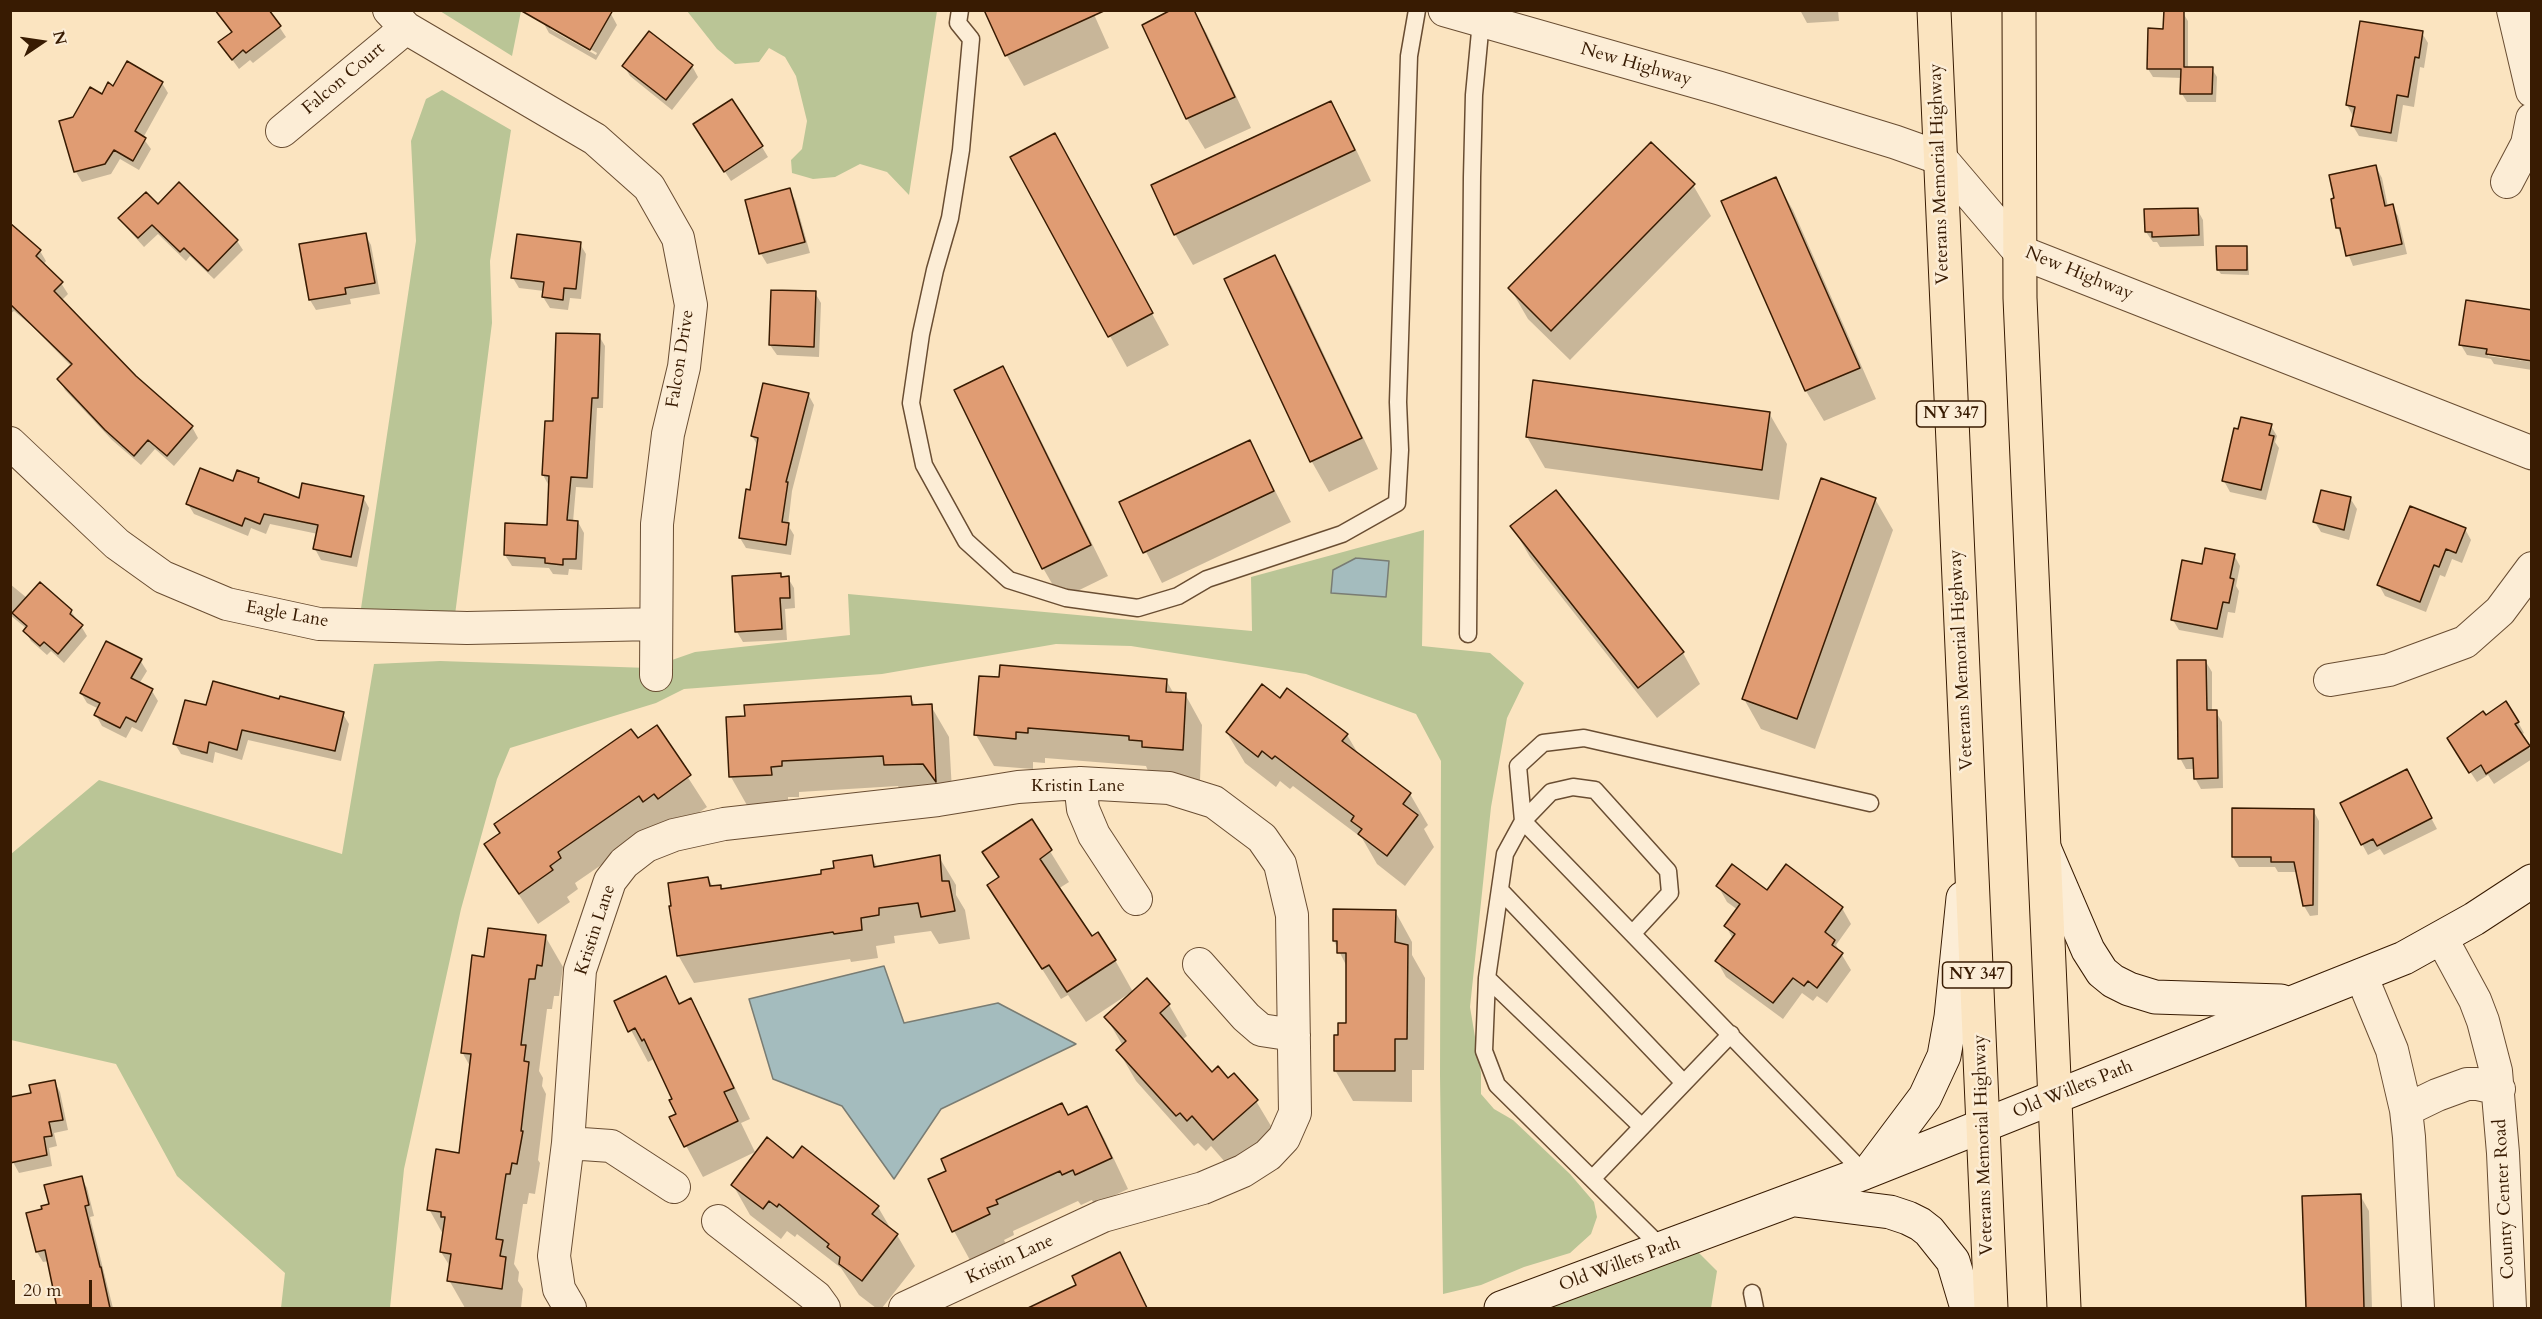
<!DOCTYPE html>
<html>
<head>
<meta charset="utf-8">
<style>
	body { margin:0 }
	#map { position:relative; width:2542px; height:1319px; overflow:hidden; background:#fbe4c0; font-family:Cardo,serif }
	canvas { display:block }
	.frame { position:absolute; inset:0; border:12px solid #381b02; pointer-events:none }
	.north { position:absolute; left:12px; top:12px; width:60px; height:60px; -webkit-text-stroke:4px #fcedd6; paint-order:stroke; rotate:77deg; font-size:16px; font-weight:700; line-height:24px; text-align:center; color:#381b02 }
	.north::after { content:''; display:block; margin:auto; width:21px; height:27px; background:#381b02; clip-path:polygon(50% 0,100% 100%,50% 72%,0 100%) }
	.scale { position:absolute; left:12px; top:1280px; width:80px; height:27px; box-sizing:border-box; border:3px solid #381b02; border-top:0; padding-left:8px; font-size:18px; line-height:21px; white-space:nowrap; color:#381b02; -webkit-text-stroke:4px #fcedd6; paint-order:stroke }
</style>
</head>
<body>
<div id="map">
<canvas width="2542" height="1319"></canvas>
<div class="frame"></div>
<div class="north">N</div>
<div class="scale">20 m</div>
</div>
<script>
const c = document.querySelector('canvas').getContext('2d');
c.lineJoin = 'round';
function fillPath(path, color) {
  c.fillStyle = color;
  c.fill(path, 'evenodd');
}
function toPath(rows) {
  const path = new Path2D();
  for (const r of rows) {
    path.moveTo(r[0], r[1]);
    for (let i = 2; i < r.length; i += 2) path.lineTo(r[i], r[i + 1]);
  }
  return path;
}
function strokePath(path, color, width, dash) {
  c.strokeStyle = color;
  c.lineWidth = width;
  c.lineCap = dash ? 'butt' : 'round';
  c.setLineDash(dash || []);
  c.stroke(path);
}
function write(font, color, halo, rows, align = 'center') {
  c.font = font + ' Cardo,serif';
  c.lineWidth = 5;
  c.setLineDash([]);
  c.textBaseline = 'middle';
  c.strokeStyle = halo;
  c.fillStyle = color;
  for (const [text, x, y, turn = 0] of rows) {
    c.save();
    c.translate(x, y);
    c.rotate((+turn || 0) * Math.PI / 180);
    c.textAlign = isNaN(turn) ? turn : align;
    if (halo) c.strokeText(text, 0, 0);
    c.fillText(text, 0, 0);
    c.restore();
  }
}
const green = toPath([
	[440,11,521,11,512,56],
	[687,11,937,11,909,195,887,172,860,164,835,177,813,179,792,173,791,160,802,149,807,121,796,76,785,57,769,48,759,62,735,64,717,49],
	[442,90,511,130,490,261,492,323,455,615,360,615,416,241,411,141,426,99],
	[1424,530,1422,646,1490,653,1524,683,1507,718,1491,807,1470,1007,1481,1073,1481,1094,1494,1109,1513,1120,1570,1174,1594,1202,1597,1217,1591,1234,1570,1253,1524,1267,1481,1285,1443,1294,1440,1076,1441,761,1416,714,1306,674,1131,646,1056,644,882,674,684,689,656,703,510,748,497,779,461,909,404,1169,390,1308,281,1308,285,1273,177,1176,116,1064,11,1040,11,854,99,780,342,854,374,664,440,661,649,668,695,652,850,635,848,594,1252,631,1251,577],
	[1698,1252,1717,1271,1711,1308,1534,1308]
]);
const water = toPath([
	[1356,558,1389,561,1386,597,1331,593,1333,570,1356,558],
	[884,966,904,1023,998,1003,1076,1044,941,1109,894,1179,842,1106,773,1079,749,999,884,966]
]);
const shadow = toPath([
	[215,10,268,10,286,37,253,63,250,60,239,69,220,43,232,33],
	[986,10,1092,10,1109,48,1024,86,1007,56],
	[1193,10,1207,34,1251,128,1205,149,1187,119,1143,25],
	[1800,10,1838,10,1839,21,1807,23],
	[2183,13,2188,21,2188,69,2212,69,2217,77,2216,102,2187,102,2182,94,2182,78,2153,77,2148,69,2164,30],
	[611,14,617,25,596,60,549,33,543,22],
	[550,26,597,53,596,55,550,29],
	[650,33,692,66,698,77,672,110,630,76,624,66],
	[2422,33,2428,43,2424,68,2420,67,2414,107,2403,105,2397,142,2359,136,2353,126,2353,116,2347,105],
	[162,83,168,93,143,138,151,149,139,170,120,159,111,174,82,182,76,172,74,118,114,88],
	[1331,103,1348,133,1371,181,1193,265,1175,234],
	[701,135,762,147,768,157,731,181],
	[1012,158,1072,166,1169,345,1127,367],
	[2376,167,2382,178,2388,207,2392,206,2398,216,2407,254,2353,266,2338,228],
	[1775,179,1793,210,1876,399,1824,421,1806,391,1723,202],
	[1693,185,1711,216,1570,360,1528,319,1510,288],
	[789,190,795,200,810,253,767,264,761,254,747,201],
	[158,206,237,241,243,250,214,279,190,256,186,261,158,234,144,247,126,227,120,218],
	[2197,209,2203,220,2204,246,2160,247,2157,242,2153,242,2146,232],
	[365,234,371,245,380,294,350,299,351,304,316,310,310,300],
	[10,240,40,251,46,261,43,265,61,283,68,294,61,301,135,378,192,427,198,438,174,466,155,449,141,465,112,440,65,390,59,379,72,367,32,326,14,311,10,314],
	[580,244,586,254,581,299,570,298,568,310,550,308,543,297,544,291,519,288,513,278],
	[2246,247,2248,252,2249,275,2221,274,2218,270],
	[1275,257,1292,287,1378,469,1329,492,1312,462,1226,280],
	[815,293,821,303,819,357,777,355,770,345],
	[2532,312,2488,352,2488,356,2532,362,2532,370,2494,364,2491,359,2467,355,2461,345],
	[599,336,605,346,603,408,597,408,593,488,576,487,573,522,578,522,584,533,582,570,569,569,568,575,553,574,549,568,512,566,505,555,548,526,549,486,543,475,554,423],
	[1003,368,1020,398,1108,576,1061,599,1043,568],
	[808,394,814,405,792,491,788,525,794,535,791,555,746,548,740,538,752,491,758,446,752,436],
	[1769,413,1787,444,1779,500,1545,468,1527,437],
	[2271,426,2277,436,2275,442,2279,448,2266,500,2230,492,2224,481],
	[1250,442,1291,522,1162,583,1121,503],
	[258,479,261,485,300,500,363,497,369,508,357,567,321,560,315,549,318,534,270,524,266,534,251,528,248,536,194,514,188,504],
	[1556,492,1683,653,1700,684,1657,718,1530,557,1512,526],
	[2350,498,2357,509,2349,540,2321,532,2315,522],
	[1875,499,1893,530,1815,749,1761,729,1744,699],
	[2465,529,2471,540,2462,563,2452,559,2445,577,2440,575,2426,612,2385,596,2379,585],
	[2234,555,2240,566,2236,586,2239,591,2235,613,2228,612,2223,638,2179,630,2173,620,2203,566],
	[780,575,782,578,788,578,794,588,795,608,785,609,787,640,743,642,737,632],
	[10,584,27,598,71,611,81,626,87,636,64,663,51,651,47,655,31,641,25,631,27,629,10,615],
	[140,660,147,671,139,684,152,691,158,701,142,732,132,727,126,738,102,726,96,715,99,709,87,703,81,693],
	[2206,662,2212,672,2212,712,2216,712,2222,722,2223,788,2201,789,2195,778,2195,769,2186,769,2180,758],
	[1166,680,1174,694,1185,694,1202,725,1200,781,1161,778,1157,771,1148,771,1146,766,1045,758,1045,763,1033,762,1033,769,994,766,976,735],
	[911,698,916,707,931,706,949,737,953,809,903,796,898,786,799,792,799,797,788,797,788,806,748,807,731,777],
	[1280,700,1347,735,1359,755,1410,794,1428,825,1424,829,1434,847,1405,886,1377,864,1362,838,1293,786,1290,789,1280,781,1276,787,1245,763,1227,733],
	[280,701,343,714,349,724,341,761,248,740,242,760,215,752,213,763,181,754,175,744,207,707],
	[2485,717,2518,722,2524,733,2520,735,2532,752,2532,759,2494,784,2488,775,2477,782,2455,749],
	[656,728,707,807,676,828,658,826,575,883,578,889,567,897,570,902,538,924,486,845],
	[2412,782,2437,829,2384,855,2380,849,2368,855,2362,844],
	[2313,810,2319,821,2318,915,2310,916,2304,906,2298,872,2278,872,2275,867,2239,867,2233,857],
	[1032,822,1069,882,1058,889,1091,938,1115,960,1133,992,1146,980,1169,1005,1187,1036,1182,1040,1212,1074,1228,1080,1256,1101,1274,1131,1232,1170,1211,1146,1206,1151,1198,1143,1194,1146,1136,1081,1118,1050,1123,1046,1106,1017,1131,994,1130,993,1086,1022,1068,995,1061,999,989,885,999,879,984,853],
	[871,856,878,868,939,857,956,885,956,895,965,910,970,939,939,944,931,931,894,936,895,943,876,946,878,958,851,962,850,959,694,983,678,955,708,878,713,887,720,886,723,891,823,875],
	[1718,886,1767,892,1842,908,1851,924,1836,945,1851,970,1827,1003,1817,996,1813,1001,1802,993,1783,1019,1726,977,1717,961,1733,939,1726,926,1738,910,1727,902],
	[1395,911,1412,942,1412,955,1425,978,1424,1070,1412,1070,1412,1102,1353,1101,1335,1070,1340,1037,1347,1024,1348,969,1334,941],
	[545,936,563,967,559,996,554,996,552,1009,547,1009,539,1071,543,1078,542,1086,546,1094,538,1160,540,1163,535,1194,529,1193,527,1204,523,1204,514,1264,519,1272,518,1281,523,1289,521,1308,465,1308,449,1280,451,1268,441,1252,444,1236,429,1209,460,1155,471,1068,462,1052,486,958],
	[666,978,681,1005,690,1000,708,1031,750,1119,741,1123,755,1152,703,1177,671,1118,678,1114,674,1099,654,1059,648,1062,616,1002],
	[54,1081,60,1092,68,1130,54,1133,57,1146,49,1148,52,1166,19,1173,13,1162,32,1094],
	[1087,1108,1104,1138,1128,1189,1094,1205,1092,1200,1081,1205,1078,1201,1013,1231,1014,1235,1004,1240,1007,1246,971,1262,954,1231,1068,1116],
	[794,1160,878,1207,892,1231,897,1235,915,1266,882,1308,876,1308,859,1295,841,1268,797,1234,795,1237,787,1231,781,1239,750,1215,733,1185],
	[81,1177,87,1188,94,1216,90,1217,113,1308,59,1308,49,1261,43,1262,37,1252,44,1210],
	[2360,1195,2369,1211,2372,1308,2307,1308,2304,1197],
	[1119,1254,1148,1308,1032,1308,1078,1285]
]);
const building = toPath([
	[215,10,269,10,281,26,246,53,243,50,232,60,218,42,232,32,215,10],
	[520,10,613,10,590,50,520,10],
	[984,10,1106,10,1005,56,984,10],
	[1171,10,1194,10,1235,97,1186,119,1142,25,1171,10],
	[2164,10,2184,11,2184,67,2213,67,2212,94,2180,94,2181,69,2147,69,2148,28,2163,29,2164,10],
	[2360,21,2423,31,2419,58,2415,57,2408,97,2397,95,2391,133,2351,126,2355,107,2346,105,2360,21],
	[649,31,693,65,666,100,622,66,649,31],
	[127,61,163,82,135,131,146,138,133,161,114,150,105,164,74,172,59,121,73,117,90,87,102,94,108,82,113,86,127,61],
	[732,99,763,146,724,172,693,124,732,99],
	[1331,101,1355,150,1174,235,1151,185,1331,101],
	[1055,133,1153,313,1108,337,1010,157,1055,133],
	[1651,142,1695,184,1551,331,1508,288,1651,142],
	[2376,165,2385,206,2393,204,2402,244,2346,256,2340,228,2336,228,2331,199,2334,198,2329,175,2376,165],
	[1776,177,1860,368,1805,391,1721,201,1776,177],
	[179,182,238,240,208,271,184,248,180,252,152,225,138,238,118,218,146,192,158,204,179,182],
	[790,188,805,242,759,254,745,200,790,188],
	[2198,208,2199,235,2152,237,2152,232,2145,232,2144,209,2198,208],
	[10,223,41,250,36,256,63,282,54,291,136,376,193,426,167,456,148,440,134,456,105,430,57,379,72,364,10,304,10,223],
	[366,233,375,283,345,288,346,294,309,300,299,244,366,233],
	[517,234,581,242,576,289,564,288,563,300,542,297,544,282,511,278,517,234],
	[2216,246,2247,246,2247,270,2217,270,2216,246],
	[1275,255,1362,438,1310,462,1224,279,1275,255],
	[771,290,816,291,814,347,769,345,771,290],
	[2466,300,2532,310,2532,361,2486,354,2487,349,2459,345,2466,300],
	[556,333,600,334,598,398,592,398,587,478,571,477,567,520,578,521,576,559,563,559,563,565,545,563,545,558,504,555,505,523,547,525,549,476,542,475,545,421,553,421,556,333],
	[1003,366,1091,545,1042,569,954,390,1003,366],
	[1533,380,1770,412,1762,470,1526,437,1533,380],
	[763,383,809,393,786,482,788,482,782,522,789,523,786,545,739,538,746,489,750,490,758,438,751,436,763,383],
	[2241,417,2272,424,2269,435,2274,436,2261,490,2222,481,2234,428,2238,429,2241,417],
	[1250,440,1274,491,1143,553,1119,502,1250,440],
	[200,468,233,481,237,470,259,478,258,482,299,498,302,483,364,496,351,557,313,549,318,525,264,514,260,524,245,518,242,526,186,504,200,468],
	[1821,478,1876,498,1797,719,1742,699,1821,478],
	[1556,490,1684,652,1638,688,1510,526,1556,490],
	[2321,490,2351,497,2344,530,2313,522,2321,490],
	[2410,506,2466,528,2456,553,2446,549,2439,567,2434,565,2420,602,2377,585,2410,506],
	[2205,548,2235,554,2230,578,2234,579,2229,603,2223,602,2217,629,2171,620,2182,560,2202,564,2205,548],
	[781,573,781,577,789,576,790,598,780,598,782,629,735,632,732,576,781,573],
	[40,582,72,610,70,614,83,625,58,654,44,642,40,646,23,631,27,626,12,613,40,582],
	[106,641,142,659,131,678,153,689,136,722,126,717,120,728,94,715,100,703,80,693,106,641],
	[2177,660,2206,660,2207,710,2217,710,2218,778,2194,779,2193,758,2178,759,2177,660],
	[1000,665,1167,679,1166,692,1186,693,1183,750,1142,747,1142,741,1129,740,1129,736,1028,728,1028,733,1016,732,1016,739,974,735,979,676,999,677,1000,665],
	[213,681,279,699,280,696,344,712,335,751,242,730,237,750,209,742,207,753,173,744,185,700,206,705,213,681],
	[1262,684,1280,698,1287,688,1348,734,1342,741,1411,793,1403,804,1418,815,1387,856,1358,834,1362,829,1351,821,1354,816,1275,756,1272,759,1262,751,1258,757,1226,732,1262,684],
	[911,696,912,705,932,704,936,782,923,764,884,765,883,756,782,761,782,766,771,767,772,775,729,777,726,717,745,716,744,705,911,696],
	[2506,701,2519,722,2515,724,2530,746,2486,774,2481,765,2469,773,2447,738,2483,711,2486,715,2506,701],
	[657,725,691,775,658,799,654,794,643,802,639,796,558,852,561,858,550,866,553,870,519,894,484,844,500,833,494,824,631,729,638,738,657,725],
	[2407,769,2432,818,2377,846,2373,839,2361,845,2340,803,2407,769],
	[2232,808,2314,809,2313,905,2303,906,2294,862,2271,862,2271,857,2232,857,2232,808],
	[1032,819,1052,850,1040,859,1092,936,1098,932,1116,960,1067,992,1049,965,1042,969,987,885,999,877,982,852,1032,819],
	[872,855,874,867,940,855,942,881,949,881,955,911,921,917,918,903,879,908,879,915,861,918,862,930,834,934,833,932,677,956,669,906,671,906,668,883,708,877,710,886,721,885,721,889,821,874,821,870,834,868,833,861,872,855],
	[1732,864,1767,890,1786,864,1843,907,1825,932,1835,940,1832,945,1843,953,1817,988,1808,981,1804,986,1793,978,1773,1003,1715,961,1735,934,1724,926,1740,904,1716,886,1732,864],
	[1333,909,1396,910,1395,942,1408,945,1407,1039,1395,1039,1395,1071,1334,1071,1334,1035,1338,1035,1338,1023,1346,1023,1346,953,1337,953,1337,941,1333,941,1333,909],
	[488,928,546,935,542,966,537,965,535,979,529,979,521,1045,526,1045,524,1061,529,1062,521,1131,523,1131,517,1164,512,1163,510,1174,506,1174,496,1239,503,1240,500,1256,506,1257,502,1289,447,1281,451,1254,440,1252,445,1217,441,1217,441,1212,427,1210,436,1149,459,1153,471,1054,461,1053,472,955,484,957,488,928],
	[666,976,679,1004,691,998,734,1088,724,1092,738,1121,684,1147,669,1117,676,1114,669,1100,672,1099,644,1039,642,1041,635,1028,628,1032,614,1001,666,976],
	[1147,978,1170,1004,1160,1013,1212,1072,1218,1066,1228,1078,1234,1073,1258,1100,1213,1140,1192,1116,1187,1121,1180,1113,1176,1116,1116,1050,1126,1041,1104,1017,1147,978],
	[55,1080,63,1120,49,1122,52,1136,44,1137,47,1155,10,1163,10,1097,31,1093,29,1085,55,1080],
	[1062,1103,1068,1115,1087,1106,1112,1158,1075,1175,1073,1170,1062,1175,1060,1171,996,1200,998,1204,987,1208,990,1214,952,1232,928,1179,946,1171,941,1159,1062,1103],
	[767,1137,793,1158,802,1146,879,1206,872,1214,898,1234,862,1281,839,1264,840,1257,827,1247,829,1244,779,1204,777,1207,769,1201,763,1209,731,1185,767,1137],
	[82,1176,89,1205,85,1206,100,1267,101,1267,110,1308,57,1308,45,1250,36,1252,26,1213,42,1209,41,1206,49,1204,44,1185,82,1176],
	[2361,1194,2364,1308,2306,1308,2302,1196,2361,1194],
	[1120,1252,1147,1308,1028,1308,1076,1285,1072,1276,1120,1252]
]);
const service = toPath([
	[960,10,958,23,971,39,961,150,950,218,935,270,921,334,911,403,924,465,966,541,1009,580,1066,598,1138,608,1178,596,1207,579,1342,534,1397,503,1400,450,1398,402,1409,56,1417,10],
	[1468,634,1472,177,1474,95,1481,21],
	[1500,890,1684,1083],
	[1633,933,1670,893,1668,871,1595,790,1573,787,1551,792,1523,821,1505,854,1487,978,1484,1051,1497,1085,1663,1249],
	[1487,978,1642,1127],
	[1864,1173,1523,821,1518,766,1543,743,1584,738,1870,803],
	[1592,1179,1731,1034],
	[1752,1293,1755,1308]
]);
const minor = toPath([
	[389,10,406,28,595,139,649,187,678,238,691,305,684,367,668,434,657,524,656,675],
	[2513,10,2532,91],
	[282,131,406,28],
	[2507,182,2527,144,2532,119],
	[10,443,117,544,163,577,227,604,319,624,467,628,656,624],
	[2330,680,2389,670,2465,642,2500,611,2532,568],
	[1080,783,1083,809,1094,835,1136,899],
	[2442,939,2475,1000,2483,1021,2496,1071,2503,1153,2510,1308],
	[1199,964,1246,1017,1261,1030,1294,1035],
	[2361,975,2392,1050,2406,1110,2409,1137,2418,1308],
	[2406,1110,2437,1095,2467,1084,2477,1084,2499,1089],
	[568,1143,611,1146,674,1187],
	[718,1221,816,1297,824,1308],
	[570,1308,559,1289,554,1256,568,1143,580,970,610,881,624,863,646,846,674,835,724,824,938,800,1018,787,1080,783,1169,788,1214,802,1262,838,1280,864,1292,915,1295,1113,1284,1138,1268,1155,1243,1171,1203,1188,1103,1216,905,1308]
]);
const tertiary = toPath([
	[1445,10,1719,88,1895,142,1940,158,2020,252,2532,453]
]);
const secondary = toPath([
	[2045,850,2088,950,2102,972,2113,981,2129,989,2155,997,2281,1001],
	[1871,1169,1925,1097,1944,1056,1951,1017,1963,898],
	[1795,1200,1890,1212,1908,1218,1920,1224,1929,1231,1953,1261,1967,1308],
	[1501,1308,1864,1173,2404,958,2474,919,2532,881]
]);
const trunk = toPath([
	[1934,10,1991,1308],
	[2019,10,2020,298,2064,1308]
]);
const shields = [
	[1951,414,69],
	[1977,975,69]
];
const shieldNames = [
	["NY 347",1951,414],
	["NY 347",1977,975]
];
const streetNames = [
	["New Highway",1636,65,16],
	["Falcon Court",344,79,-40],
	["Veterans Memorial Highway",1940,174,-92],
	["New Highway",2079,274,22],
	["Falcon Drive",681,359,-81],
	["Eagle Lane",287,615,10],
	["Veterans Memorial Highway",1962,660,-93],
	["Kristin Lane",1078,787],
	["Kristin Lane",596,930,-72],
	["Old Willets Path",2073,1090,-22],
	["Veterans Memorial Highway",1984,1145,-92],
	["County Center Road",2505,1199,-93],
	["Kristin Lane",1010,1260,-25],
	["Old Willets Path",1620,1265,-20]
];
fillPath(green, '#bac596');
fillPath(water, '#a4bcbe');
strokePath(water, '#797c73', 1.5);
fillPath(shadow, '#0003');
fillPath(building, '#e09c73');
strokePath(building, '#381b02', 1.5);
strokePath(service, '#694d32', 19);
strokePath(minor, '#694d32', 34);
strokePath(tertiary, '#694d32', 35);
strokePath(secondary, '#381b02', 35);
strokePath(trunk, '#381b02', 35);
strokePath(service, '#fcedd6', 16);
strokePath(minor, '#fcedd6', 32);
strokePath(tertiary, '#fcedd6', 33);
strokePath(secondary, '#fcedd6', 33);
strokePath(trunk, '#fbe4c0', 33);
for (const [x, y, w] of shields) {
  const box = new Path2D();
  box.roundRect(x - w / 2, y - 13, w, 26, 4.5);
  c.fillStyle = '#fcedd6';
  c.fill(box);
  strokePath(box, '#381b02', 1.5);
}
write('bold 16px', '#381b02', null, shieldNames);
write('18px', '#381b02', '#fcedd6', streetNames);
</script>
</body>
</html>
